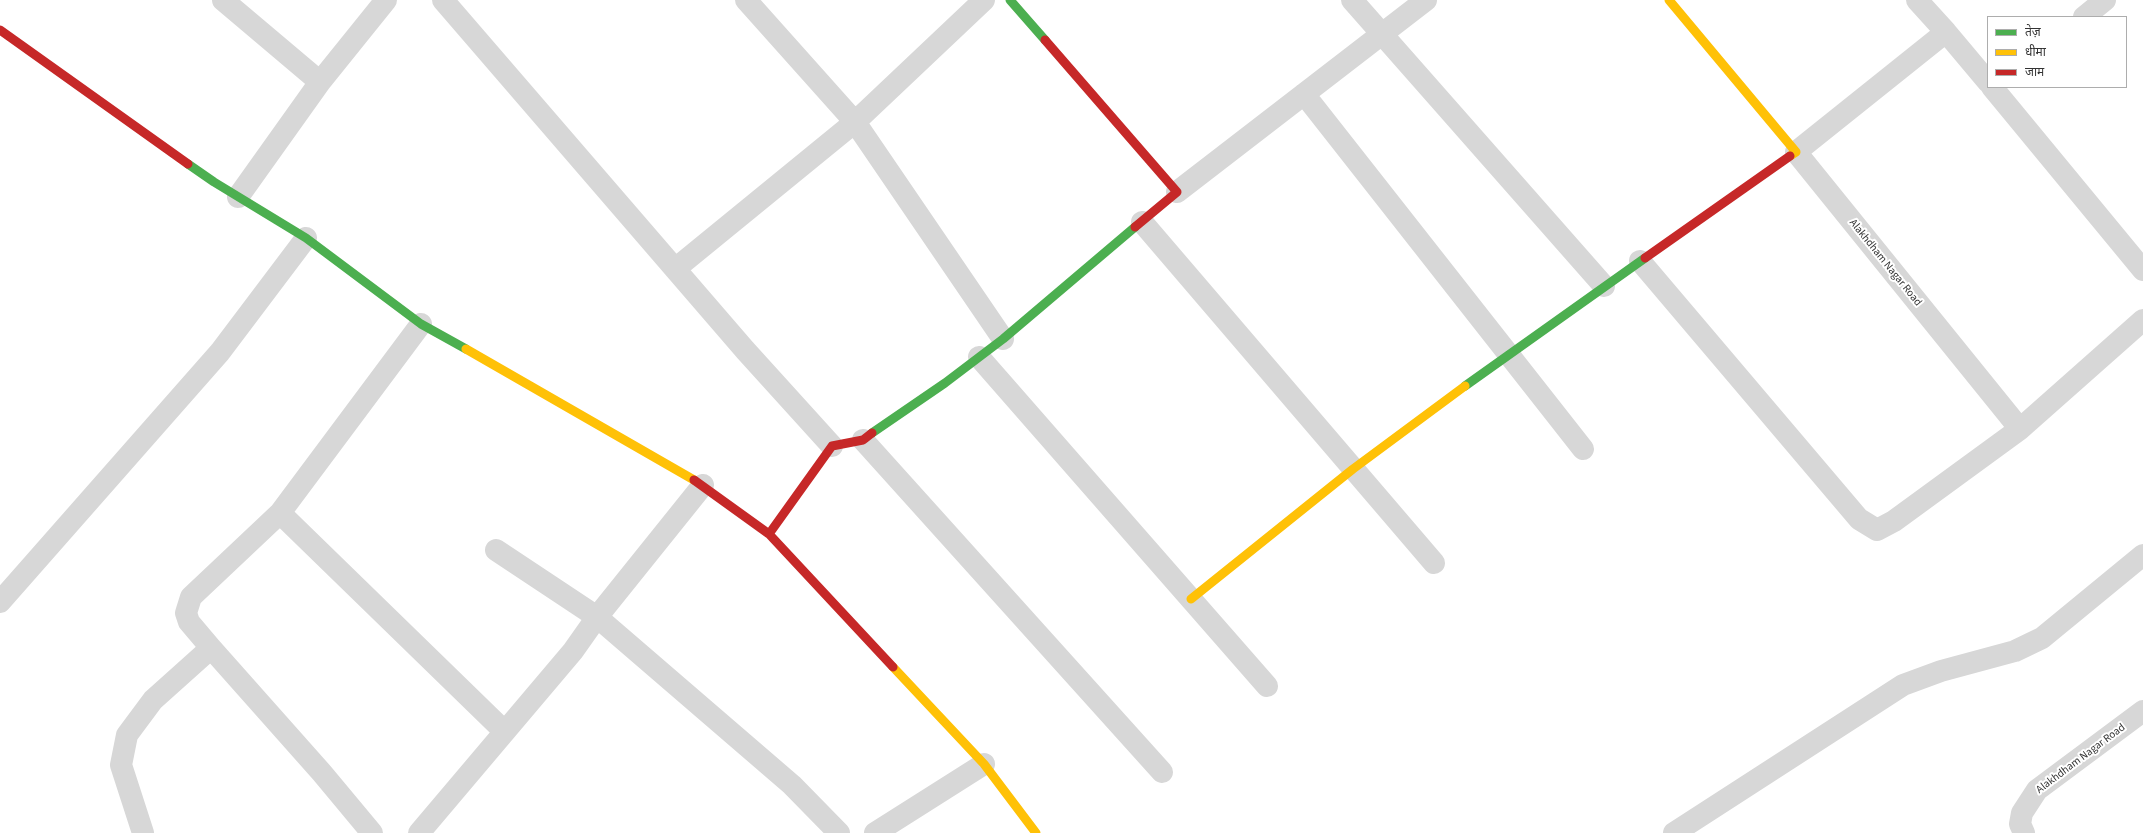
<!DOCTYPE html>
<html>
<head>
<meta charset="utf-8">
<style>
	body { margin:0 }
	#map { position:relative; width:2143px; height:833px; overflow:hidden; background:#fff; font-family:"Source Sans 3","Noto Sans Devanagari",sans-serif }
	canvas { display:block }
	.legend { position:absolute; left:1987px; top:16px; width:140px; height:72px; box-sizing:border-box; background:#fff; border:1px solid #adadad; margin:0; padding:5px 7px; list-style:none; font-size:12px; color:#333 }
	.legend li { display:flex; align-items:center; gap:8px; height:20px }
	.legend b { width:20px; border:1px solid #adadad }
</style>
</head>
<body>
<div id="map">
<canvas width="2143" height="833"></canvas>
<ul class="legend">
<li><b style="height:5px;background:#4caf50"></b>तेज़</li>
<li><b style="height:5px;background:#ffc107"></b>धीमा</li>
<li><b style="height:5px;background:#c62828"></b>जाम</li>
</ul>
</div>
<script>
const c = document.querySelector('canvas').getContext('2d');
c.lineJoin = 'round';
function toPath(rows) {
  const path = new Path2D();
  for (const r of rows) {
    path.moveTo(r[0], r[1]);
    for (let i = 2; i < r.length; i += 2) path.lineTo(r[i], r[i + 1]);
  }
  return path;
}
function strokePath(path, color, width, dash) {
  c.strokeStyle = color;
  c.lineWidth = width;
  c.lineCap = dash ? 'butt' : 'round';
  c.setLineDash(dash || []);
  c.stroke(path);
}
function write(font, color, halo, rows, align = 'center') {
  c.font = font + ' "Source Sans 3",sans-serif';
  c.lineWidth = 4;
  c.setLineDash([]);
  c.textBaseline = 'middle';
  c.strokeStyle = halo;
  c.fillStyle = color;
  for (const [text, x, y, turn = 0] of rows) {
    c.save();
    c.translate(x, y);
    c.rotate((+turn || 0) * Math.PI / 180);
    c.textAlign = isNaN(turn) ? turn : align;
    if (halo) c.strokeText(text, 0, 0);
    c.fillText(text, 0, 0);
    c.restore();
  }
}
const street = toPath([
	[223,0,320,82],
	[443,0,745,350,832,446],
	[746,0,855,122,1003,339],
	[1352,0,1604,286],
	[1917,0,1946,32,1796,152,2020,429,2143,320],
	[2084,17,2105,0],
	[1946,32,1988,82],
	[1992,87,2143,270],
	[1304,94,1583,449],
	[1177,192,1426,0],
	[238,197,320,82,386,0],
	[1142,222,1434,563],
	[1640,261,1859,519,1877,530,1894,521,2020,429],
	[675,269,855,122,984,0],
	[979,357,1267,686],
	[863,440,1162,772],
	[280,513,504,731],
	[496,550,597,617,792,785,839,833],
	[0,602,220,352,306,238],
	[143,833,121,765,127,735,153,700,211,648],
	[372,833,322,773,211,648,189,622,186,613,191,597,280,513,421,324],
	[419,833,573,651,597,617,703,485],
	[875,833,984,764],
	[1674,833,1903,685,1941,671,2015,651,2042,638,2143,555],
	[2024,833,2020,824,2022,813,2037,790,2143,711]
]);
const fast = toPath([
	[1010,0,1045,40],
	[188,164,214,182,306,238,421,324,466,349],
	[1465,386,1645,258],
	[872,433,945,383,1003,339,1135,227]
]);
const slow = toPath([
	[1669,0,1796,152,1790,156],
	[466,349,694,480],
	[1191,599,1353,469,1465,386],
	[893,667,984,764,1036,833]
]);
const jam = toPath([
	[0,30,188,164],
	[1045,40,1177,192,1135,227],
	[1645,258,1790,156],
	[694,480,769,534,893,667],
	[769,534,832,446,863,440,872,433]
]);
const streetNames = [
	["Alakhdham Nagar Road",1885,263,51],
	["Alakhdham Nagar Road",2081,759,-37]
];
strokePath(street, '#d7d7d7', 22);
strokePath(fast, '#4caf50', 9);
strokePath(slow, '#ffc107', 9);
strokePath(jam, '#c62828', 9);
write('11px', '#333', '#fff', streetNames);
</script>
</body>
</html>
